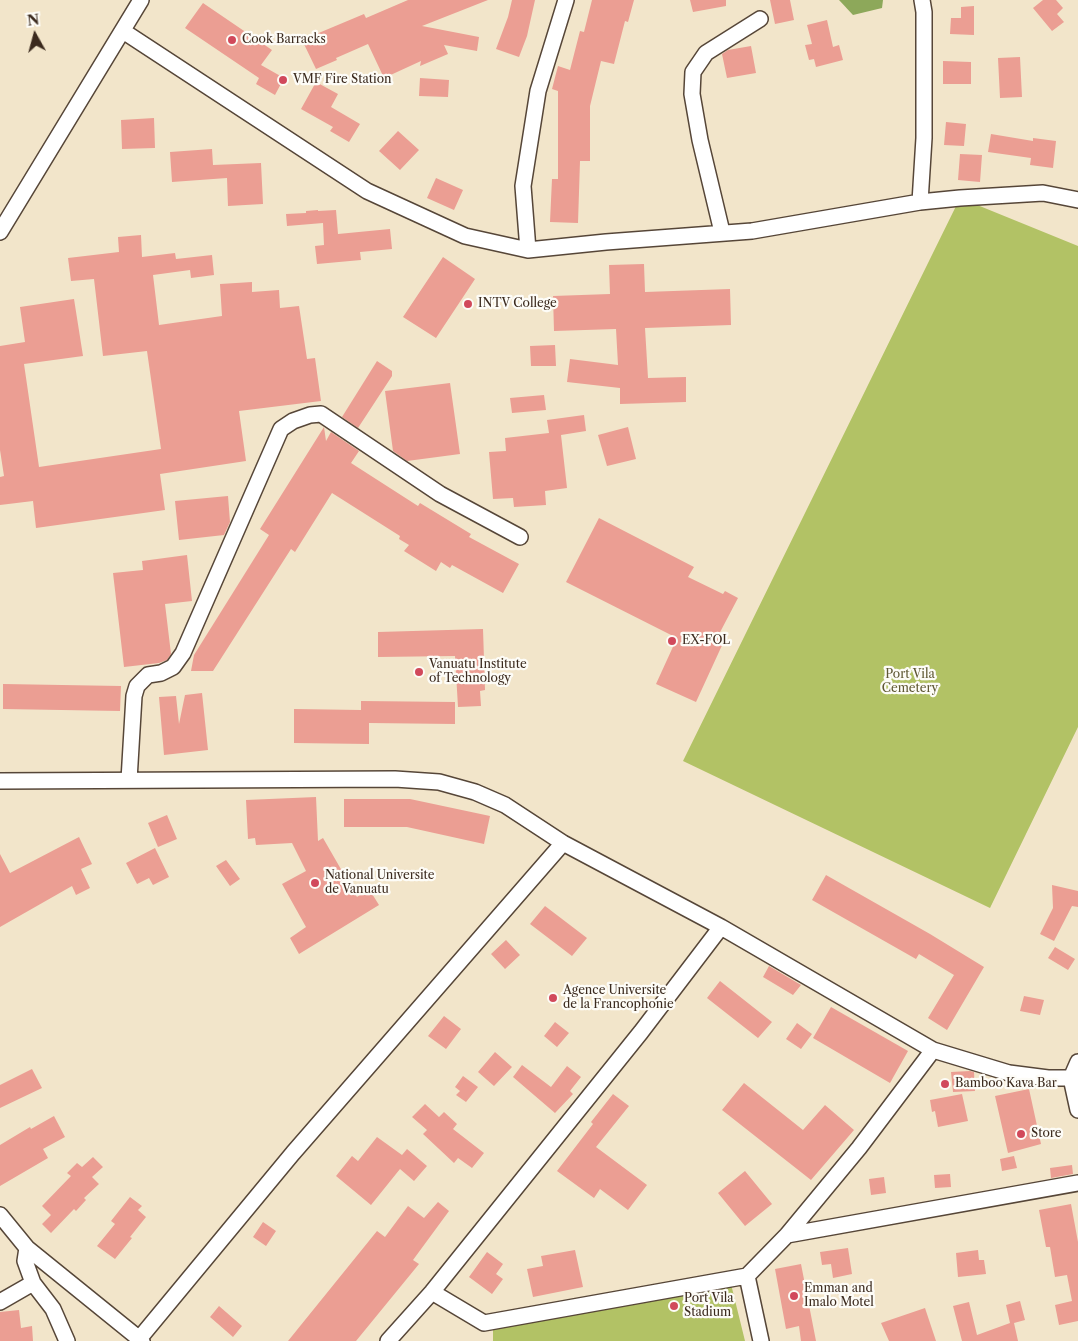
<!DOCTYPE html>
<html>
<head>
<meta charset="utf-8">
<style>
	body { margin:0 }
	#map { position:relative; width:1078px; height:1341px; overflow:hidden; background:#f2e5ca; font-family:"Libre Caslon Text",serif }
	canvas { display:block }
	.north { position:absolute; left:10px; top:10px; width:50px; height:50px; -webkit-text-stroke:4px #fdfcf7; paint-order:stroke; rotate:353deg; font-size:14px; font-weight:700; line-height:20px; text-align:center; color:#3b2a1e }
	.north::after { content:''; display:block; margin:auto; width:18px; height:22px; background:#3b2a1e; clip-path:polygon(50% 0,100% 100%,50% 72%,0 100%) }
</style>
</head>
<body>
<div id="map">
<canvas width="1078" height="1341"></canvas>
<div class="north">N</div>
</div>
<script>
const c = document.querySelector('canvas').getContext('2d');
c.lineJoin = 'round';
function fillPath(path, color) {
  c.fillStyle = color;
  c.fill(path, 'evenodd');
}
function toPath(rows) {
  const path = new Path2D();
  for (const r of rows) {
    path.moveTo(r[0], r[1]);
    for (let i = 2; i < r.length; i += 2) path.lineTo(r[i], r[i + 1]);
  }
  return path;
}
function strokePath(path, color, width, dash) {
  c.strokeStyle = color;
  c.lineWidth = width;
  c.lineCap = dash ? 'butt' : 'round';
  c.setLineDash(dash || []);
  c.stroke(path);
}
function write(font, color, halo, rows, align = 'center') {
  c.font = font + ' "Libre Caslon Text",serif';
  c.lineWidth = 4.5;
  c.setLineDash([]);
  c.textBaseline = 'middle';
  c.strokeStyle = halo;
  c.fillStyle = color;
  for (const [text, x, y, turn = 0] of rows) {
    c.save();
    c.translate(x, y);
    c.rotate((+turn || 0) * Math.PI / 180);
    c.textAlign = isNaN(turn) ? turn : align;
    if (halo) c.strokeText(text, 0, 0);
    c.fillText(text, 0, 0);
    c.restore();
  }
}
const green = toPath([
	[960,198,1078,246,1078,727,990,908,683,761],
	[731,1284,745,1341,493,1341,493,1329]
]);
const forest = toPath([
	[839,0,883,0,882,8,853,15]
]);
const building = toPath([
	[408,0,488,0,422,26,479,37,477,51,444,45,448,54,420,66,421,61,384,78,368,44,336,58,337,60,316,69,302,40,364,14,366,18],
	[512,0,535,0,527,36,519,57,496,49,508,17],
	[592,0,634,0,628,22,625,21,614,64,601,61,590,106,590,161,580,161,578,223,550,222,552,179,558,179,558,91,552,89,558,66,570,70,580,31,584,32],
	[690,0,726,0,726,6,693,12],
	[770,0,790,0,794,20,775,24],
	[1043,0,1056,0,1063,8,1057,14,1064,22,1052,31,1033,8],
	[203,3,272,50,261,65,284,78,275,95,256,84,259,78,185,28],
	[974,6,974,35,950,34,951,18,961,18,961,7],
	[827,20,833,47,839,45,843,60,816,67,814,59,809,60,805,45,812,44,807,25],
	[751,46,756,73,727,78,722,54,728,50],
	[1020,57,1022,97,1000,98,998,58],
	[943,61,971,62,971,84,943,84],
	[420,78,449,80,448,97,419,96],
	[316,82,338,94,331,107,360,124,349,142,330,131,333,127,301,109],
	[154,118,155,148,122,149,121,120],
	[946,122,966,124,964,146,944,145],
	[398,131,419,150,400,170,379,151],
	[991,134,1033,141,1033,138,1056,141,1053,168,1030,165,1031,158,988,152],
	[212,149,213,165,261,163,263,204,228,206,227,178,172,182,170,152],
	[960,154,982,155,980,182,958,180],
	[436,178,463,190,454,210,427,198],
	[318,210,318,211,336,210,338,234,390,229,392,249,360,252,361,260,317,264,315,246,324,245,323,223,287,226,286,214,306,213,306,211],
	[141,235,142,257,175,253,176,259,212,255,214,275,191,278,190,270,153,275,159,325,222,316,220,284,252,282,252,292,279,290,280,308,299,306,307,359,315,358,321,401,239,411,246,461,160,474,165,510,36,528,33,501,0,505,0,477,4,476,0,450,0,346,25,342,20,307,74,299,83,356,24,364,39,467,161,449,147,351,103,356,94,279,71,281,68,258,119,252,118,237],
	[443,257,475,279,436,338,403,317],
	[644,264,645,292,730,289,731,325,645,328,648,378,686,377,686,402,620,404,620,388,567,382,570,359,618,365,616,329,554,331,553,296,610,294,609,265],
	[555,345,556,366,531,366,530,346],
	[377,361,392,371,392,376,358,428,342,417],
	[450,383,460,454,407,461,393,451,385,391],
	[544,395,546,410,512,413,510,398],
	[584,415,586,431,561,435,567,488,545,491,546,505,514,507,513,498,493,499,489,452,506,451,505,438,549,433,547,420],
	[324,427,326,441,331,432,359,451,351,463,418,506,420,503,471,534,469,537,519,564,503,593,452,565,450,568,441,562,436,571,404,551,409,545,399,539,400,536,332,493,295,552,291,549,213,671,191,671,194,655,269,535,260,529],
	[628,427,636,459,607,466,598,435],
	[228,496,230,522,224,535,179,540,175,501],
	[599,518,694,567,688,577,723,594,725,591,738,598,717,638,724,641,696,702,656,684,677,638,566,582],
	[187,555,192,601,165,604,171,654,167,660,159,663,124,667,113,573,143,570,142,561],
	[483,629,485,690,480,691,481,706,458,707,455,656,378,657,378,632],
	[3,684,121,686,120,711,3,709],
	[202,693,208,750,164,755,159,697,176,696,179,724,185,695],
	[361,701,455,702,455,724,369,723,369,744,294,743,294,709,361,710],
	[316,797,318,841,323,838,357,897,369,889,379,905,299,954,290,938,306,927,282,884,306,871,292,843,256,845,255,838,248,839,246,800],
	[344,799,410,799,490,816,484,844,407,827,344,827],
	[167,815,177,839,158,847,148,823],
	[79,837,92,864,81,869,90,888,76,895,72,886,0,927,0,854,10,873],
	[155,848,169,877,153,885,149,878,137,884,126,863],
	[226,860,240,879,230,886,216,866],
	[826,875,930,934,984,967,947,1030,928,1018,954,975,919,954,916,959,812,900],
	[1052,885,1078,891,1078,907,1072,906,1054,941,1040,934,1053,908],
	[545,906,587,938,572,956,530,924],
	[506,940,520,955,505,969,491,954],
	[1055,947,1075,959,1068,970,1048,958],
	[769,966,801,985,793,995,763,977],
	[720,981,772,1022,758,1038,707,998],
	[1024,996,1044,1000,1040,1015,1020,1011],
	[831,1007,908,1051,890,1083,813,1038],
	[444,1016,461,1029,446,1049,428,1036],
	[555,1022,569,1033,557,1047,544,1036],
	[797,1023,812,1034,801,1049,786,1039],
	[495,1052,512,1067,494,1086,478,1072],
	[522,1065,551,1087,567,1066,581,1077,570,1091,573,1094,555,1113,513,1077],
	[32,1069,42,1088,0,1108,0,1085],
	[970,1071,974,1072,975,1091,953,1092,951,1072],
	[463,1076,478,1087,466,1102,456,1095,460,1091,455,1087],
	[744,1083,803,1130,825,1105,854,1130,811,1180,722,1110],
	[1029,1089,1041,1144,1008,1153,995,1096],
	[613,1094,629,1106,596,1147,647,1185,628,1210,600,1189,594,1198,557,1171,593,1124,591,1122],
	[962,1094,968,1121,938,1127,935,1111,932,1112,930,1100],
	[425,1104,439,1117,444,1112,457,1124,453,1129,484,1153,472,1168,458,1158,454,1163,423,1134,427,1130,412,1117],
	[54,1116,65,1137,43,1149,48,1158,0,1186,0,1145,30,1127,31,1129],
	[377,1137,402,1155,407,1149,427,1166,414,1181,400,1169,371,1205,336,1176,352,1156,358,1161],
	[1014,1156,1017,1168,1002,1171,1000,1159],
	[93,1157,103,1167,92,1177,99,1184,84,1198,86,1200,76,1211,74,1209,51,1233,42,1224,51,1215,42,1206,71,1176,67,1173,77,1163,82,1167],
	[1072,1165,1073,1174,1051,1178,1050,1168],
	[745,1171,772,1204,745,1226,718,1193],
	[950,1174,951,1187,935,1188,934,1175],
	[884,1177,886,1193,871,1195,869,1179],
	[130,1197,142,1206,138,1210,146,1217,130,1237,132,1238,115,1259,97,1246,115,1224,111,1221],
	[438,1202,449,1211,413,1260,419,1264,356,1341,288,1341,377,1231,385,1237,408,1206,424,1218],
	[1071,1204,1078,1242,1078,1321,1059,1325,1055,1305,1072,1301,1067,1275,1055,1277,1050,1247,1046,1247,1039,1210],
	[263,1222,276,1231,266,1246,253,1237],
	[848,1248,852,1274,833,1278,831,1264,822,1265,820,1252],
	[575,1250,583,1287,533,1297,527,1269,543,1266,541,1256],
	[978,1250,979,1260,984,1260,986,1274,958,1277,956,1253],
	[487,1252,503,1264,496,1274,503,1279,492,1294,469,1277],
	[801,1264,816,1341,801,1341,799,1326,786,1329,775,1269],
	[1020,1301,1025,1320,1014,1323,1018,1341,962,1341,953,1306,969,1302,977,1335,1010,1323,1006,1305],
	[219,1306,242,1326,233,1337,210,1317],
	[925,1308,936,1341,889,1341,881,1323],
	[19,1310,21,1328,32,1326,33,1341,0,1341,0,1312]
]);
const minor = toPath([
	[123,31,367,191,465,236,528,250,606,242,752,231,920,202,960,198,1043,193,1078,200],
	[920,202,924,138,924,12,922,0],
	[0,232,141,0],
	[722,232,700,140,692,94,693,72,706,53,760,19],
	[528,250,523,186,538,91,566,0],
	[129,780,134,696,137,686,148,675,161,673,173,667,183,653,281,429,293,421,310,415,321,414,440,494,520,537],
	[0,781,395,779,439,782,475,792,505,805,563,843,721,927,933,1050],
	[1071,1078,1078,1062],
	[0,1215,27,1248,142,1341],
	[787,1235,1078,1183],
	[27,1248,25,1261,33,1283,53,1309,67,1341],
	[747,1276,761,1341],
	[432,1292,484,1323,747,1276,787,1235,859,1148,933,1050,1009,1073,1048,1078,1071,1078,1078,1110],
	[0,1302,33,1283],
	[139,1339,293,1153,563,843],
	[388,1341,432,1292,641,1032,721,927]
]);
const markers = [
	[232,40,5,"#d1495b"],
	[283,80,5,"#d1495b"],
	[468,304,5,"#d1495b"],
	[672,641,5,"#d1495b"],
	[419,672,5,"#d1495b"],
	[315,883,5,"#d1495b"],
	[553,998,5,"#d1495b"],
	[945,1084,5,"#d1495b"],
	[1021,1134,5,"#d1495b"],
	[794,1296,5,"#d1495b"],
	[674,1306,5,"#d1495b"]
];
const poiNames = [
	["Cook Barracks",242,40],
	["VMF Fire Station",293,80],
	["INTV College",478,304],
	["EX-FOL",682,641],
	["Vanuatu Institute",429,665],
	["of Technology",429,679],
	["National Universite",325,876],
	["de Vanuatu",325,890],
	["Agence Universite",563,991],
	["de la Francophonie",563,1005],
	["Bamboo Kava Bar",955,1084],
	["Store",1031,1134],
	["Emman and",804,1289],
	["Imalo Motel",804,1303],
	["Port Vila",684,1299],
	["Stadium",684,1313]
];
const parkNames = [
	["Port Vila",910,675],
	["Cemetery",910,689]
];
fillPath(green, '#b2c265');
fillPath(forest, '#8da85a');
fillPath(building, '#eb9e93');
strokePath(minor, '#564638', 18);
strokePath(minor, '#fff', 15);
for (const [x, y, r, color] of markers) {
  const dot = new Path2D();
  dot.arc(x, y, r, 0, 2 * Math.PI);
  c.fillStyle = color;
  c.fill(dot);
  strokePath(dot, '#fdfcf7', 2);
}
write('12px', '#3b2a1e', '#fdfcf7', poiNames, 'left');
write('12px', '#5f5833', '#fdfcf7', parkNames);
</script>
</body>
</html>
